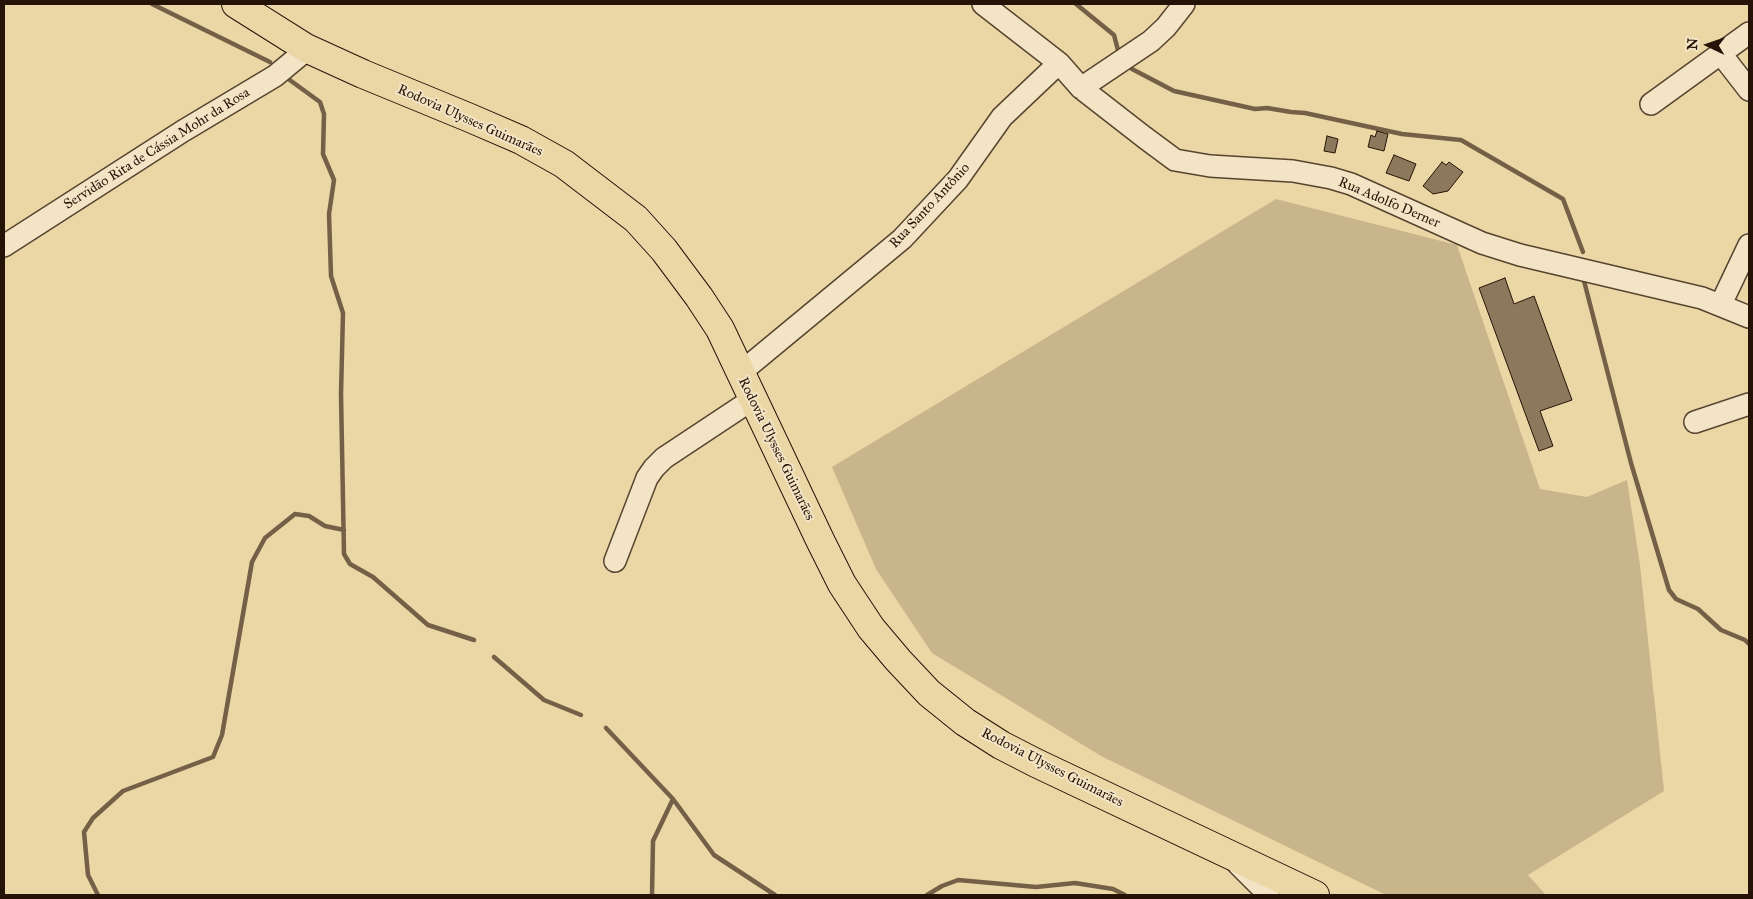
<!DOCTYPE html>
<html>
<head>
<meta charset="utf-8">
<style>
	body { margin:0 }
	#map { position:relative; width:1753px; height:899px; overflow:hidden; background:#ebd6a6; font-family:"IM FELL Great Primer",serif }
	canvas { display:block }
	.frame { position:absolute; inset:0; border:5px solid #251307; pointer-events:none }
	.north { position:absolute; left:1683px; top:20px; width:50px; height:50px; -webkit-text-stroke:4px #f2e4c5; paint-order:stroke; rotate:273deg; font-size:14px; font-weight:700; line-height:20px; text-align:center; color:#251307 }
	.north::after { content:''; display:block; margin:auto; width:18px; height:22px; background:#251307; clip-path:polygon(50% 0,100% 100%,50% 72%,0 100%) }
</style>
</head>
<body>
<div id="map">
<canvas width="1753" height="899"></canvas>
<div class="frame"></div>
<div class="north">N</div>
</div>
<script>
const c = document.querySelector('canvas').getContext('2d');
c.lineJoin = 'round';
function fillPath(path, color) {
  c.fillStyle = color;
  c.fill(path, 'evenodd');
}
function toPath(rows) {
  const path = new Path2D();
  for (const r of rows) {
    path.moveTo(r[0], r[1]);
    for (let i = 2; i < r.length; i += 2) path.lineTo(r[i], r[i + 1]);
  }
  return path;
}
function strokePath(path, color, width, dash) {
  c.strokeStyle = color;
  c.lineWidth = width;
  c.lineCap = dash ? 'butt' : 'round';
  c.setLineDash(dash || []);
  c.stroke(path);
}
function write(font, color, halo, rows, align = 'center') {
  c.font = font + ' "IM FELL Great Primer",serif';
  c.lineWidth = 4;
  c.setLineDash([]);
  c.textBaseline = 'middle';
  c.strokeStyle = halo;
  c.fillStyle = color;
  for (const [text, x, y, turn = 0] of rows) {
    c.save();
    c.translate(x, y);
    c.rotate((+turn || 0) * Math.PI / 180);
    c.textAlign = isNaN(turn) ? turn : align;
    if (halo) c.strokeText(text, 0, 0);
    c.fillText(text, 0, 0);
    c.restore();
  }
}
const green = toPath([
	[1276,199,1457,245,1540,489,1587,497,1627,480,1640,565,1664,791,1528,875,1546,895,1386,895,1101,756,932,653,876,569,832,467]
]);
const stream = toPath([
	[152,4,270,62],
	[1076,4,1114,35,1119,54],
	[1132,69,1174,91,1255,109,1267,108,1291,112,1305,113,1402,134,1461,140,1563,199,1583,252],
	[287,78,320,102,324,114,323,154,334,180,329,214,331,276,343,313,341,394,344,554,350,564,373,577,428,625,474,640],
	[1583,277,1631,463,1669,590,1676,599,1698,609,1721,630,1745,640,1749,644],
	[494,657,544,700,581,715],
	[606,728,673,799,714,855,775,895],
	[98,895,88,875,84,832,93,818,123,791,213,757,222,735,252,562,265,538,295,514,309,516,325,526,344,530],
	[652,895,653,841,673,799],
	[927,895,942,886,958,880,1036,887,1075,883,1113,889,1125,895]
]);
const building = toPath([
	[1377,131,1388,134,1384,151,1368,147,1371,135,1375,137,1377,131],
	[1327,136,1338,139,1335,153,1324,151,1327,136],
	[1394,155,1416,164,1409,181,1386,173,1394,155],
	[1442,162,1446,165,1449,162,1463,172,1448,191,1433,194,1423,186,1442,162],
	[1505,278,1514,304,1534,296,1572,400,1540,411,1553,446,1539,451,1479,288,1505,278]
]);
const minor = toPath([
	[983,4,1059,63,1081,88,1144,137,1175,160,1210,166,1293,171,1331,178,1351,184,1482,243,1520,255,1702,298,1749,317],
	[1721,54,1749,90],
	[1081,88,1151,41,1166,27,1184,4],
	[1651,104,1749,33],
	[4,246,183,131,275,76,298,57,306,48],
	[1721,304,1749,245],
	[740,373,902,239,958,179,1002,117,1059,63],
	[1695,422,1749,404],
	[615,561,647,478,654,468,664,458,753,399],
	[1238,864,1269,895]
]);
const highway = toPath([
	[236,4,306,48,363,74,470,118,521,140,564,164,636,219,664,250,699,297,720,329,820,540,842,584,871,628,898,660,929,693,965,722,1001,745,1036,763,1315,895]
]);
const streetNames = [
	["Rodovia Ulysses Guimarães",470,121,24],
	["Servidão Rita de Cássia Mohr da Rosa",157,149,-32],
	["Rua Adolfo Derner",1389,203,23],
	["Rua Santo Antônio",930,206,-47],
	["Rodovia Ulysses Guimarães",776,449,64],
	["Rodovia Ulysses Guimarães",1052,768,27]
];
fillPath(green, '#c9b58b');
strokePath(stream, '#746046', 4.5);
fillPath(building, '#8c785a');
strokePath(building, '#251307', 1);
strokePath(minor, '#56442f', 24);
strokePath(highway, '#251307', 30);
strokePath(minor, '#f2e4c5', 21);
strokePath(highway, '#ebd6a6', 28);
write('14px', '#251307', '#f2e4c5', streetNames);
</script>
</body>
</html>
